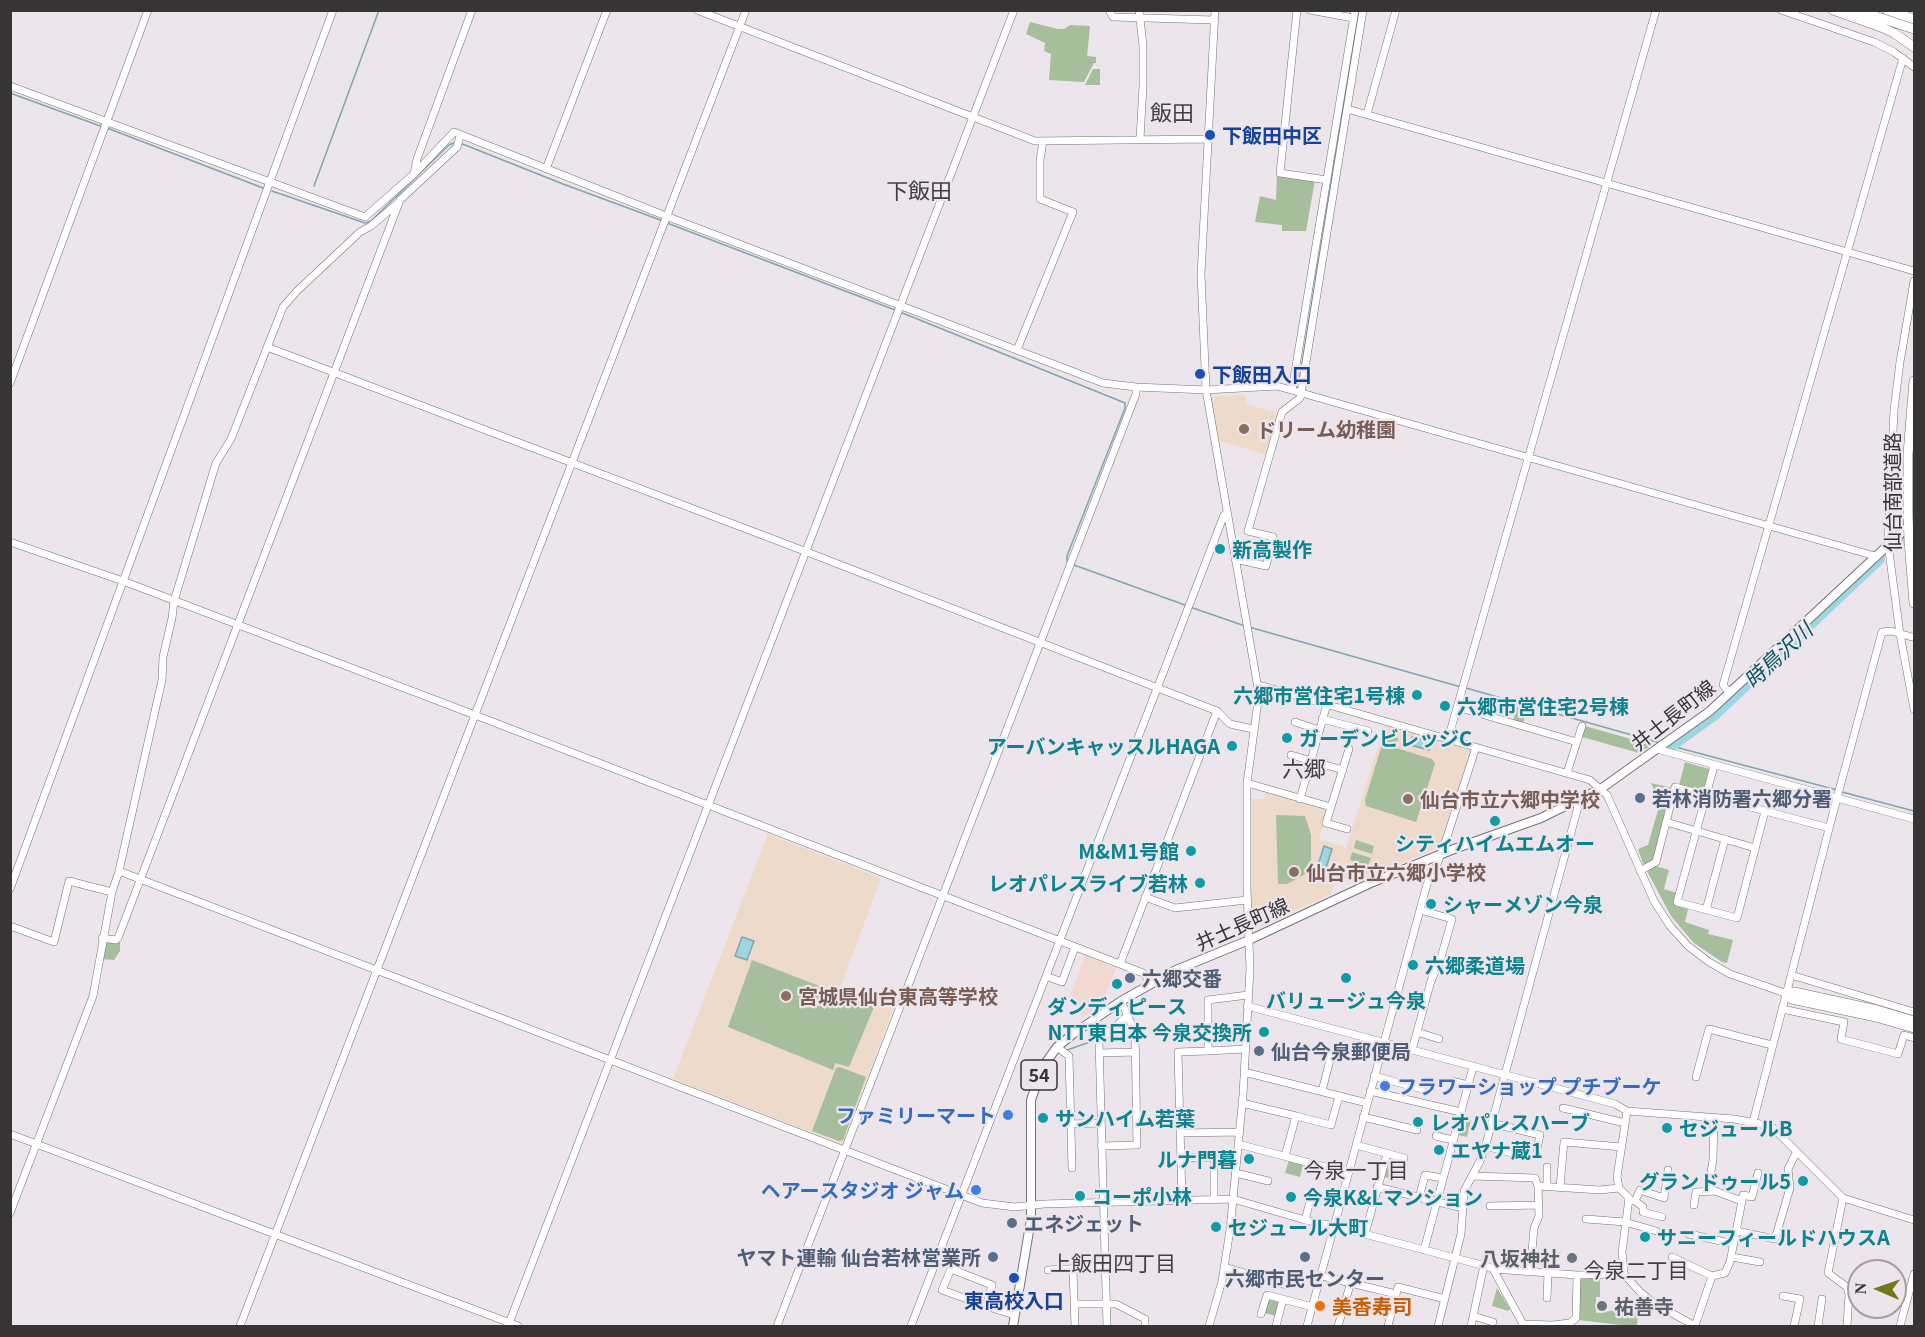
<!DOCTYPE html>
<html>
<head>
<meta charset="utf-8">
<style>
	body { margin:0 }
	#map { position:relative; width:1925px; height:1337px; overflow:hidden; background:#ede5ec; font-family:Georgia,serif }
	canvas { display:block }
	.frame { position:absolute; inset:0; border:12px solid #373436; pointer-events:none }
	.north { position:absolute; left:1847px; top:1259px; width:60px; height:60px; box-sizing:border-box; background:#ede5ec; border:2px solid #a49ea3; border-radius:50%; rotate:272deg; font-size:16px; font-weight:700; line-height:24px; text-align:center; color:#373436 }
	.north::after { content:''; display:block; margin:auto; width:21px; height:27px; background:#73761d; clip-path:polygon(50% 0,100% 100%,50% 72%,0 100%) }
</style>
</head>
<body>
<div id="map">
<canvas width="1925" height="1337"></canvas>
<div class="frame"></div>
<div class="north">N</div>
</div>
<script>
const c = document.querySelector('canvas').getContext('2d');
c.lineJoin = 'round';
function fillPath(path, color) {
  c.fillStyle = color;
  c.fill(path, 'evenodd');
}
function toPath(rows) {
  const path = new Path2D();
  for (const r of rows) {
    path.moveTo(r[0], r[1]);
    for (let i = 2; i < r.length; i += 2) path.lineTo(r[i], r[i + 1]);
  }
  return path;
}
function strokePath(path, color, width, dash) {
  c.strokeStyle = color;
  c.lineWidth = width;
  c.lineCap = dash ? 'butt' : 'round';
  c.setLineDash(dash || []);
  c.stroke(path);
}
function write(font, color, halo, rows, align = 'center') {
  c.font = font + ' Georgia,"Noto Sans JP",serif';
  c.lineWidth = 4.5;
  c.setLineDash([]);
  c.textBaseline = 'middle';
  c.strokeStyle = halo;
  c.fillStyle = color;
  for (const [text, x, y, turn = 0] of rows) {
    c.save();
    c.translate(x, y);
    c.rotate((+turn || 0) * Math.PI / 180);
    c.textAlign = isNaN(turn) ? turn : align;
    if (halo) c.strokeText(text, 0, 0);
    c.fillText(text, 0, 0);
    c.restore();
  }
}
const commercial = toPath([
	[1085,955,1116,968,1102,1005,1082,1018,1077,1001,1069,998]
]);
const education = toPath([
	[1245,395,1245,401,1249,405,1279,413,1267,455,1217,440,1210,397],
	[1385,725,1470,749,1470,753,1440,845,1428,852,1355,882,1337,877],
	[1266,791,1328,809,1319,839,1343,846,1345,849,1331,894,1262,926,1251,922,1249,799,1264,799],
	[768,834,881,878,841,986,894,1006,843,1144,673,1079]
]);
const green = toPath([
	[1030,22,1058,29,1064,29,1070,25,1090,26,1087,56,1096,57,1096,63,1094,63,1084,82,1049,80,1051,54,1044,51,1045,43,1026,34],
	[1093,69,1100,69,1100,85,1085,85],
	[1277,175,1315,180,1306,231,1282,231,1282,225,1255,222,1260,196,1276,200],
	[1517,707,1527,710,1523,724,1513,721],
	[1585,726,1652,745,1639,753,1582,737],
	[1385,735,1398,738,1396,748,1432,759,1435,764,1416,822,1366,806,1365,800],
	[1685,762,1709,769,1704,790,1702,791,1679,785],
	[1651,783,1673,788,1654,861,1647,865,1643,864,1638,849,1648,845,1660,803],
	[1276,815,1305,816,1311,835,1311,871,1287,884,1278,884],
	[1356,840,1374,846,1372,854,1354,848],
	[1352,852,1371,858,1368,866,1350,860],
	[1656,866,1669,870,1664,889,1677,893,1674,905,1688,909,1685,922,1709,930,1708,934,1733,940,1727,963,1722,962,1694,943,1671,916,1648,873,1649,869],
	[104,939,120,940,120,951,114,960,101,959],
	[752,960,874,1007,849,1067,835,1063,833,1070,728,1027],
	[840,1067,866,1077,843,1140,839,1141,812,1131,836,1068],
	[1463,1118,1471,1120,1467,1137,1458,1135],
	[1289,1160,1303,1165,1300,1177,1285,1173],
	[1386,1168,1402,1171,1400,1180,1384,1177],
	[1580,1277,1600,1278,1600,1297,1596,1297,1596,1313,1631,1308,1631,1313,1638,1312,1637,1326,1621,1326,1621,1325,1578,1320],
	[1497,1288,1510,1309,1508,1311,1492,1306],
	[1269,1299,1278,1301,1280,1304,1277,1316,1264,1313]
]);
const water = toPath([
	[1412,737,1431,742,1429,750,1410,745,1412,737],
	[1324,846,1332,849,1326,868,1318,865,1324,846],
	[742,937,754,941,747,960,735,956,742,937]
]);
const stream = toPath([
	[10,93,103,127],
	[107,128,263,188],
	[460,143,563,184,663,221],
	[314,186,379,10],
	[272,191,365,223,371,221,449,145,456,142],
	[667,223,895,310],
	[900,312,1125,403,1125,408,1067,556,1067,561],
	[1298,388,1359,10],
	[1074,565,1185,605],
	[1193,608,1245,626],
	[1249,627,1461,687],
	[1466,688,1660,743],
	[1668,745,1837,790],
	[1842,792,1914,811],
	[1067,1050,1093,1041,1100,1034]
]);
const river = toPath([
	[1895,545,1914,528],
	[1672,746,1714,716,1880,559]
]);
const minor = toPath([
	[697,10,1035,141,1208,139],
	[1109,10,1113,17,1214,20],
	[1139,10,1143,46,1143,86,1140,139],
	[1297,10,1280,173,1327,180],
	[1310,10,1353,18],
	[1781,10,1874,42,1894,52,1914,67],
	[10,86,365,217,414,174,417,159,472,10],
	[1347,109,1914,271],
	[1367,114,1396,10],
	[546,169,607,10],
	[414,174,454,132,666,216,1103,383,1136,387,1206,390,1277,386,1875,556],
	[1914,281,1900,362,1894,410,1888,544,1900,634,1914,709],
	[267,347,807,552,1217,711],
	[1017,350,1073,212,1040,199,1040,160,1043,141],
	[10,383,148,10],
	[1292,390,1355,10],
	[10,542,123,581,475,715,1143,973,1151,983],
	[1235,559,1266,566,1273,537,1248,531,1282,412,1300,398,1301,393,1363,10],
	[1912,637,1891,631,1882,632,1837,798,1914,819],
	[1259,685,1590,780,1607,795,1654,901,1670,926,1688,946,1709,962,1730,974,1785,993],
	[1729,692,1723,685,1903,58],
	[1457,707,1577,742],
	[1322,719,1368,731],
	[1295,722,1319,730],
	[1448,739,1656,10],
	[1657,749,1837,798,1753,1122],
	[1291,755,1343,770],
	[1714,766,1677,902,1737,918,1765,811],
	[1567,773,1582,726],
	[1247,783,1331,807],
	[1300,799,1327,704],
	[1666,822,1755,848],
	[1347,829,1326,823,1349,749],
	[119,871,162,680,163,657,172,618,174,601,216,463,231,439,283,307,297,291,360,232,371,226,399,202],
	[1640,871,1656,862,1675,787,1829,828],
	[10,889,333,10],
	[1145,897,1175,908,1247,900],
	[1706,910,1725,839],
	[10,926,54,942,69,881,112,892],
	[102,938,116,940,118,938,400,200,457,147,460,136],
	[1120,964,1217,711,1230,724,1253,729],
	[1791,975,1914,1012],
	[1046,976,1062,982,1075,947],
	[1247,1006,1615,1104,1627,1111,1734,1119,1771,1126,1843,1198,1914,1220],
	[1782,1009,1844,1022,1841,1039,1898,1054,1904,1035,1914,1038],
	[1417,1032,1439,1039],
	[1057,1047,1069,1056,1072,1168],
	[1245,1049,1208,1051,1208,1000,1248,995],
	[1412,1050,1431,981,1440,961,1452,919,1420,910],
	[1099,1053,1136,1052],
	[1244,1072,1367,1103],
	[1374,1076,1422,1089],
	[1696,1077,1709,1029,1772,1045],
	[1452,1081,1468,1085],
	[1322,1091,1331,1056],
	[1370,1091,1461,1112],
	[1242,1103,1296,1116,1285,1156],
	[1563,1108,1625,1123],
	[1296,1116,1331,1125,1339,1096],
	[1363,1117,1417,1130],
	[1491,1123,1540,1135,1537,1149],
	[1071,1124,1101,1123],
	[1180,1133,1240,1132],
	[10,1134,518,1326],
	[1436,1136,1453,1140],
	[1238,1144,1348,1173],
	[1356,1145,1404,1158,1401,1169],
	[1101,1146,1137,1145,1135,1032,1121,1001],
	[1485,1146,1512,1153],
	[1181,1158,1214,1157,1214,1199],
	[1236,1173,1268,1181],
	[1473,1176,1535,1178,1538,1186],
	[1547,1186,1547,1167],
	[1377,1187,1463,1208],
	[1560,1187,1564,1142,1622,1147],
	[1619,1188,1617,1177,1627,1111],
	[1419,1198,1425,1175,1443,1178],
	[1843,1198,1828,1273,1847,1287,1849,1294,1847,1326],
	[1182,1200,1178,1052,1208,1051],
	[1628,1200,1635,1201,1640,1190,1664,1198,1668,1170],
	[1635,1201,1643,1207,1643,1212,1662,1217],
	[1742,1201,1743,1195,1752,1197,1758,1173],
	[1694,1205,1696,1192,1716,1191],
	[1490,1206,1539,1205],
	[10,1213,93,996,112,892,119,871,982,1203,1015,1207,1044,1204,1233,1199,1305,1220,1334,1226,1489,1267,1493,1269,1524,1326],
	[1586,1219,1625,1222,1656,1231],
	[1305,1220,1312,1194],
	[1736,1231,1775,1239,1790,1188,1788,1169,1796,1153],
	[1365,1234,1387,1154],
	[1689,1234,1734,1244],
	[1424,1250,1473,1067],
	[1672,1257,1712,1276],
	[1732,1257,1760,1262],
	[1224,1267,1286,1285],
	[1073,1269,1075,1326],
	[1493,1269,1577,1275,1624,1274],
	[1048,1270,1104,1267],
	[1527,1272,1531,1263,1534,1228,1539,1216,1538,1186,1600,1190,1619,1188,1629,1198,1622,1252,1624,1274,1640,1292,1654,1303,1695,1326],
	[1322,1276,1396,1294],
	[1783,1296,1800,1299,1794,1326],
	[1547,1298,1548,1273],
	[1074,1304,1116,1304,1145,1319,1145,1326],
	[986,1306,992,1285,951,1269,942,1290,986,1306,1014,1315],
	[1261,1314,1267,1295,1313,1307],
	[1473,1316,1493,1322],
	[1570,1323,1576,1318,1577,1275],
	[1522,1324,1552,1325,1570,1323,1570,1326],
	[240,1326,746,10],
	[508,1326,1014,10],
	[777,1326,1136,394,1136,387],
	[911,1326,1224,515,1227,513],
	[1107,1326,1099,1041,1127,1016],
	[1209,1326,1222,1281,1230,1230,1243,1095,1250,969,1247,889,1247,783,1259,694,1206,390,1201,274,1215,10],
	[1276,1326,1283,1299],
	[1307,1326,1427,884,1434,872,1444,846,1476,747],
	[1338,1326,1351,1282],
	[1388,1326,1398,1287,1445,1299],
	[1438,1326,1461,1234,1464,1191,1480,1161,1486,1144,1578,807,1575,802],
	[1471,1326,1484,1265],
	[1695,1326,1712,1276,1725,1273,1730,1262,1742,1201,1712,1190,1709,1183,1713,1160,1714,1118],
	[1818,1326,1822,1299],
	[1900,1326,1914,1274]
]);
const major = toPath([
	[1013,1326,1031,1219,1031,1100,1042,1068,1057,1047,1073,1034,1121,1001,1176,970,1249,940,1373,882,1454,849,1541,818,1602,788,1710,711,1914,521]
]);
const highway = toPath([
	[1833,10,1881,27,1894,33,1914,47],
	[1857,10,1914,29],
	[1887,10,1914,19],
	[1908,515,1908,454,1914,381],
	[1909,541,1914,603],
	[1785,993,1792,999,1876,1017,1914,1028],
	[1785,993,1794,992,1877,1010,1914,1021]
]);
const highwayBridge = toPath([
	[1908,515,1909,541]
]);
const markers = [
	[1210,135,6,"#1a4fb4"],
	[1200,374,6,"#1a4fb4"],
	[1244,429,6,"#8d6e63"],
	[1220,549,6,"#0f9aa8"],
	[1417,695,6,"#0f9aa8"],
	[1445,706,6,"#0f9aa8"],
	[1287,738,6,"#0f9aa8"],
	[1232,746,6,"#0f9aa8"],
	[1640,798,6,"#5c6f8a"],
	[1408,799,6,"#8d6e63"],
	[1495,821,6,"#0f9aa8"],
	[1191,851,6,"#0f9aa8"],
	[1294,872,6,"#8d6e63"],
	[1200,883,6,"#0f9aa8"],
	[1431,904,6,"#0f9aa8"],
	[1413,965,6,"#0f9aa8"],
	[1130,978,6,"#5c6f8a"],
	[1346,978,6,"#0f9aa8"],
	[1117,984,6,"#0f9aa8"],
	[786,996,6,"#8d6e63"],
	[1264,1032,6,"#0f9aa8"],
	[1259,1051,6,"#5c6f8a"],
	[1385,1086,6,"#3f7fe0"],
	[1008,1115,6,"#3f7fe0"],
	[1043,1118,6,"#0f9aa8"],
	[1418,1122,6,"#0f9aa8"],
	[1667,1128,6,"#0f9aa8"],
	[1439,1150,6,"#0f9aa8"],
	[1249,1159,6,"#0f9aa8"],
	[1803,1181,6,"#0f9aa8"],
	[976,1190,6,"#3f7fe0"],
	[1080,1196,6,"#0f9aa8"],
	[1291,1197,6,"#0f9aa8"],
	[1012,1223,6,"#5c6f8a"],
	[1216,1227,6,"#0f9aa8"],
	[1645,1237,6,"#0f9aa8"],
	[993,1257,6,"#5c6f8a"],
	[1305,1257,6,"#5c6f8a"],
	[1572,1258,6,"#6b7280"],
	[1014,1278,6,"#1a4fb4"],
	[1320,1306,6,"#e8710a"],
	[1602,1306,6,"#6b7280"]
];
const shields = [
	[1039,1075,36]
];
const shieldNames = [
	["54",1039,1075]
];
const transitNames = [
	["下飯田中区",1222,135],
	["下飯田入口",1212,374],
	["東高校入口",1014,1300,"center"]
];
const educationNames = [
	["ドリーム幼稚園",1256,429],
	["仙台市立六郷中学校",1420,799],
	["仙台市立六郷小学校",1306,872],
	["宮城県仙台東高等学校",798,996]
];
const streetNames = [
	["仙台南部道路",1892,492,-90],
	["井土長町線",1673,715,-38],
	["井土長町線",1242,924,-24]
];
const cultureNames = [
	["新高製作",1232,549],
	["六郷市営住宅1号棟",1405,695,"right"],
	["六郷市営住宅2号棟",1457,706],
	["ガーデンビレッジC",1299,738],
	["アーバンキャッスルHAGA",1220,746,"right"],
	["シティハイムエムオー",1495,843,"center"],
	["M&M1号館",1179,851,"right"],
	["レオパレスライブ若林",1188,883,"right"],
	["シャーメゾン今泉",1443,904],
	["六郷柔道場",1425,965],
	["バリュージュ今泉",1346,1000,"center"],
	["ダンディピース",1117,1006,"center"],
	["NTT東日本 今泉交換所",1252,1032,"right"],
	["サンハイム若葉",1055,1118],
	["レオパレスハーブ",1430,1122],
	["セジュールB",1679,1128],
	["エヤナ蔵1",1451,1150],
	["ルナ門暮",1237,1159,"right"],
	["グランドゥール5",1791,1181,"right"],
	["コーポ小林",1092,1196],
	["今泉K&Lマンション",1303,1197],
	["セジュール大町",1228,1227],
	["サニーフィールドハウスA",1657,1237]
];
const serviceNames = [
	["若林消防署六郷分署",1652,798],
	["六郷交番",1142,978],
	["仙台今泉郵便局",1271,1051],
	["エネジェット",1024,1223],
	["ヤマト運輸 仙台若林営業所",981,1257,"right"],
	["六郷市民センター",1305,1278,"center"]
];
const shopNames = [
	["フラワーショップ プチブーケ",1397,1086,"left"],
	["ファミリーマート",996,1115],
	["ヘアースタジオ ジャム",964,1190]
];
const worshipNames = [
	["八坂神社",1560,1258],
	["祐善寺",1614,1306,"left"]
];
const foodNames = [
	["美香寿司",1332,1306]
];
const waterNames = [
	["時鳥沢川",1778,655,-43]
];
const neighbourhoodNames = [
	["今泉一丁目",1356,1170],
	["上飯田四丁目",1113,1263],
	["今泉二丁目",1636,1270]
];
const quarterNames = [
	["飯田",1172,113],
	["下飯田",919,191],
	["六郷",1304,769]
];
fillPath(commercial, '#f1d8d0');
fillPath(education, '#eddaca');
fillPath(green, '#a6be9c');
fillPath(water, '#9ed5e2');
strokePath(water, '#7fa5ae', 1.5);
strokePath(stream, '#7fa5ae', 1.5);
strokePath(river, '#9ed5e2', 10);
strokePath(minor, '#777076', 8);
strokePath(major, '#777076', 10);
strokePath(highway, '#777076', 10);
strokePath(minor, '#fff', 7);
strokePath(major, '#fff', 8);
strokePath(highway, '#fff', 9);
strokePath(highwayBridge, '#777076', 10, []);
strokePath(highwayBridge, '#fff', 9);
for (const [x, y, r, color] of markers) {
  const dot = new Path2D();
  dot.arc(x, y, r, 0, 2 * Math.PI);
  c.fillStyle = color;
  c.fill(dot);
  strokePath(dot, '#ede5ec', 2);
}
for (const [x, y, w] of shields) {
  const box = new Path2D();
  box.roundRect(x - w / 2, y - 15, w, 30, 4.5);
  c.fillStyle = '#ede5ec';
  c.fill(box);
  strokePath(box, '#373436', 1.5);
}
write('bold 18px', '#373436', null, shieldNames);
write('bold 20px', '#164399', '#ede5ec', transitNames, 'left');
write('bold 20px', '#785e54', '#ede5ec', educationNames, 'left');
write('20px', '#373436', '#ede5ec', streetNames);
write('bold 20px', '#0d838f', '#ede5ec', cultureNames, 'left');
write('bold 20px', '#4e5e75', '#ede5ec', serviceNames, 'left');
write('bold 20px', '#366cbe', '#ede5ec', shopNames, 'right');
write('bold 20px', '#5b616d', '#ede5ec', worshipNames, 'right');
write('bold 20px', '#c56008', '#ede5ec', foodNames, 'left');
write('italic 21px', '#035463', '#ede5ec', waterNames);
write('21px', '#443e43', '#ede5ec', neighbourhoodNames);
write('22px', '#443e43', '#ede5ec', quarterNames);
</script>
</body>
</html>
